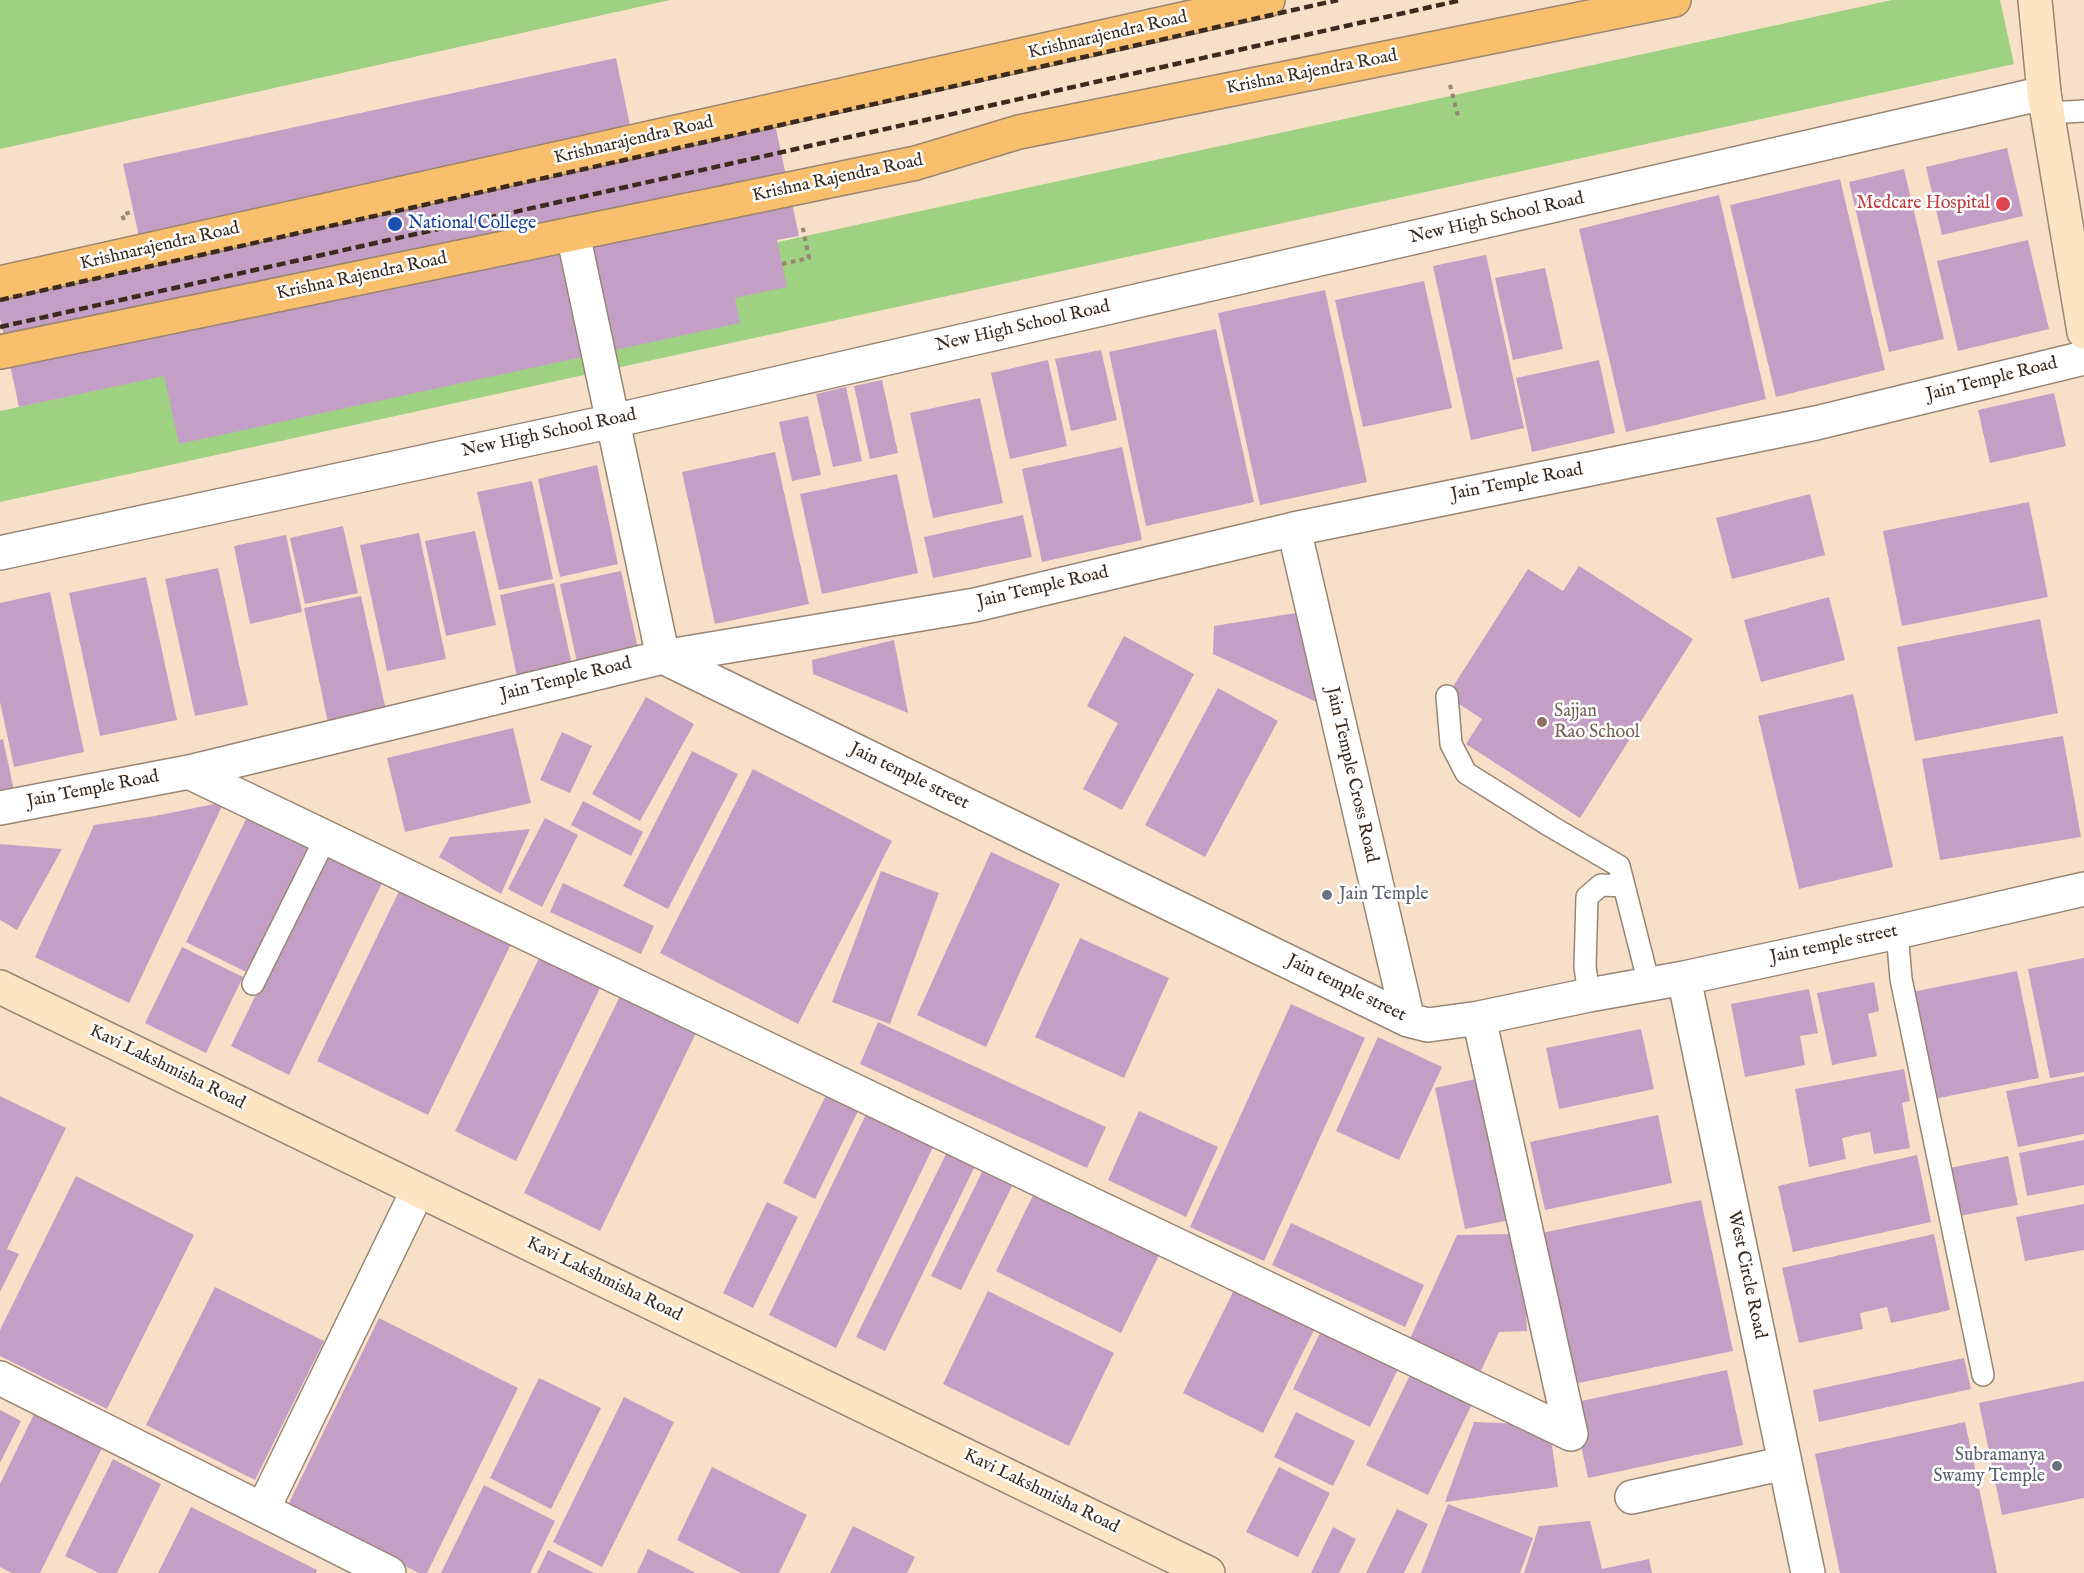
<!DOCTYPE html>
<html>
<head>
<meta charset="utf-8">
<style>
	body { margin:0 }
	canvas { display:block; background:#f6e0c8 }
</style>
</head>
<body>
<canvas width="2084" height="1573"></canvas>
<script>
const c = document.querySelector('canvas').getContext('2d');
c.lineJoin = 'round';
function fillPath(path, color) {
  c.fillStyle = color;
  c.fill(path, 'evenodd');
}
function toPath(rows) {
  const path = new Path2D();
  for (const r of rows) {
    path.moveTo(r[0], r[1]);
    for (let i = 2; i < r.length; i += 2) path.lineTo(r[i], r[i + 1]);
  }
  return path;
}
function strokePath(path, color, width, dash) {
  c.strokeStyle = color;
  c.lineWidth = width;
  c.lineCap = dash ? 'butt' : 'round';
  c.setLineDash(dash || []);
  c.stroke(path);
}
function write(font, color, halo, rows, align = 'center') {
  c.font = font + ' "IM FELL English",serif';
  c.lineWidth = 5;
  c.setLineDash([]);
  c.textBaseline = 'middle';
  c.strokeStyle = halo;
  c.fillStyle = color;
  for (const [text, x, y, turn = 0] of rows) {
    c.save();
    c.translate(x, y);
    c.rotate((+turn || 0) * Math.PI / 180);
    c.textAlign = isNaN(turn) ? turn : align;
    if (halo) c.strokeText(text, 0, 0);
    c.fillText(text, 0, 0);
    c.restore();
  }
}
const green = toPath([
	[0,0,670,0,0,149],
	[1892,0,2000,0,2014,64,0,502,0,411]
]);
const building = toPath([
	[616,58,631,130,770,101,799,236,777,240,787,287,735,298,740,323,179,444,164,376,19,407,0,318,0,272,140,241,123,164],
	[2007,148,2023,216,1942,235,1926,167],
	[1904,169,1944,339,1889,352,1849,182],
	[1840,179,1885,370,1776,397,1730,205],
	[1719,195,1766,399,1626,432,1579,229],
	[2028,240,2049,329,1958,351,1937,261],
	[1486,255,1524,428,1471,440,1433,266],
	[1545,268,1563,349,1513,360,1495,278],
	[1424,281,1452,408,1363,427,1335,300],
	[1325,290,1367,482,1260,505,1218,313],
	[1216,329,1254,502,1146,526,1109,352],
	[1101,350,1117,420,1071,431,1055,359],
	[1048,360,1067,446,1010,459,991,373],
	[1599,360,1615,433,1532,452,1516,378],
	[882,380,898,453,870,459,854,386],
	[846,387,862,461,833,467,816,394],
	[2054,393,2066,446,1990,463,1978,410],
	[980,398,1003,503,933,518,910,413],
	[808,416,821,475,792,481,779,422],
	[1122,447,1142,540,1042,562,1022,469],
	[775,452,809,604,715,624,682,472],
	[597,465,618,564,560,577,538,479],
	[897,474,918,573,822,594,800,494],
	[532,481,553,579,499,590,477,492],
	[1810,494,1825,555,1732,579,1716,518],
	[2029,502,2048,597,1902,626,1883,531],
	[1023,515,1032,557,933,578,924,537],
	[343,526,358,593,305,604,290,538],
	[475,531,496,625,446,636,425,541],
	[419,533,446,659,387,671,360,545],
	[286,535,302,612,250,624,234,546],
	[1579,566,1693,639,1580,818,1466,744,1482,719,1447,696,1528,569,1563,591],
	[218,568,248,705,195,716,165,579],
	[621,571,639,653,578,667,560,584],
	[146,577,177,720,100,736,69,593],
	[554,583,572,665,517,677,500,595],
	[50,592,84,752,14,767,0,702,0,603],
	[361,596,387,715,329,728,304,608],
	[1829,597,1845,660,1761,682,1744,620],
	[1308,611,1325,706,1213,654,1214,626],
	[2040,619,2058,713,1915,741,1897,647],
	[1124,636,1194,674,1122,810,1083,789,1118,723,1087,706],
	[894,640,908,713,813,674,812,660],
	[1218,688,1278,721,1205,857,1145,825],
	[1853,694,1893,867,1799,889,1758,716],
	[646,697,694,724,640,821,592,794],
	[513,728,531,803,405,832,387,758],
	[562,732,592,746,570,793,540,780],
	[2063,736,2081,837,1940,860,1922,759],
	[3,739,15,795,0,799,0,740],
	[692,751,738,774,668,909,623,886],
	[753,769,892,841,798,1024,660,953],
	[583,801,643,832,631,856,571,825],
	[224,802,129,1003,35,957,94,825,155,816],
	[249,813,311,843,248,973,186,942],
	[545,818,578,835,542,907,508,889],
	[530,829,501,894,439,857,450,837],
	[0,844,62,849,17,930,0,920],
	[326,850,384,879,289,1075,231,1046],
	[991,852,1060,884,986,1047,917,1015],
	[881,871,939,893,890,1024,832,1002],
	[403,883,514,938,428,1115,317,1061],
	[563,883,654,926,641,954,550,912],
	[1080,938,1169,978,1124,1078,1035,1037],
	[182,947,243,977,206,1053,145,1023],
	[543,950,604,980,516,1161,455,1131],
	[2084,958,2084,1072,2050,1078,2028,969],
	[2017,971,2039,1078,1934,1099,1912,992],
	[1874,982,1879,1011,1868,1014,1877,1056,1832,1065,1817,993],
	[1809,989,1818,1033,1800,1036,1805,1065,1745,1077,1731,1004],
	[620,996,696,1033,600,1231,524,1193],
	[1291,1004,1365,1038,1264,1261,1190,1227],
	[878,1022,1106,1127,1087,1168,860,1064],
	[1641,1029,1654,1089,1559,1109,1546,1048],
	[1378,1037,1442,1067,1399,1160,1336,1131],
	[1904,1069,1910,1101,1902,1103,1910,1148,1874,1154,1870,1132,1842,1138,1846,1159,1809,1167,1795,1089],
	[2084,1076,2084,1134,2018,1147,2006,1091],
	[1485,1077,1515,1219,1465,1229,1435,1088],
	[830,1087,862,1103,815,1199,783,1183],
	[0,1096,66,1128,7,1249,19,1254,0,1292],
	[872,1102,939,1135,836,1348,769,1315],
	[1139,1111,1218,1147,1186,1217,1108,1180],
	[1658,1115,1672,1183,1545,1210,1530,1142],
	[2084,1140,2084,1185,2027,1196,2019,1153],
	[949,1148,977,1162,885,1351,856,1337],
	[1917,1155,1931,1222,1793,1252,1778,1186],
	[2008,1156,2018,1205,1954,1217,1945,1169],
	[986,1164,1016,1178,961,1290,931,1276],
	[76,1176,194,1235,107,1409,0,1356,0,1330],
	[1040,1181,1165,1243,1121,1333,996,1271],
	[1701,1200,1733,1351,1569,1385,1537,1234],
	[767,1202,798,1217,753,1308,723,1293],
	[2084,1204,2084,1250,2025,1261,2016,1217],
	[1291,1223,1424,1285,1405,1327,1272,1265],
	[1512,1234,1525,1297,1527,1331,1499,1332,1479,1375,1408,1343,1457,1235],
	[1934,1234,1950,1310,1891,1323,1887,1307,1860,1313,1863,1329,1799,1343,1782,1268],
	[215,1287,324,1341,255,1480,146,1425],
	[1234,1290,1314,1330,1263,1433,1183,1393],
	[988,1291,1114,1353,1069,1446,943,1384],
	[379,1318,518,1388,427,1573,419,1573,287,1507],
	[1321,1331,1398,1369,1370,1427,1293,1389],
	[1964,1358,1971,1389,1819,1422,1813,1390],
	[1727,1370,1743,1445,1588,1478,1572,1403],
	[1412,1371,1473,1402,1428,1495,1366,1465],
	[539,1378,601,1408,551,1509,490,1478],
	[2084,1381,2084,1498,2002,1515,1979,1403],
	[624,1397,674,1422,602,1567,553,1542],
	[0,1410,21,1421,0,1463],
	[36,1410,104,1444,40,1573,12,1573,0,1567,0,1484],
	[1296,1412,1355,1441,1333,1486,1274,1457],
	[1474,1422,1549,1425,1558,1487,1445,1502],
	[1965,1422,1997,1573,1840,1573,1815,1454],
	[113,1459,161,1484,117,1573,99,1573,65,1556],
	[712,1467,807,1515,779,1573,741,1573,677,1540],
	[1279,1467,1330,1493,1298,1557,1246,1532],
	[484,1485,555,1521,530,1573,441,1573],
	[1448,1504,1533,1538,1520,1573,1421,1573],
	[191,1507,317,1570,316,1573,158,1573],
	[1397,1509,1428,1524,1404,1573,1366,1573],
	[1590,1521,1602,1569,1649,1559,1652,1573,1524,1573,1539,1526],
	[853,1526,915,1557,907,1573,830,1573],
	[1333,1527,1356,1539,1339,1573,1311,1573],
	[648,1549,696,1573,637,1573],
	[548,1550,594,1573,537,1573]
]);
const path = toPath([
	[1450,85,1458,116],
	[124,220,122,215,134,211],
	[782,264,809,258,802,224]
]);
const lane = toPath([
	[2048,113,2084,111],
	[1447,696,1451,744,1466,773,1552,827,1619,866,1649,984],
	[1897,932,1901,979,1983,1375],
	[253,984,326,837],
	[1589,995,1585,967,1587,897,1601,885,1624,886]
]);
const street = toPath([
	[573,234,663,657,1408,1020,1428,1025,1479,1018,1589,995,1684,978,1897,932,2084,889],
	[1294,529,1408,1020],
	[0,553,613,421,2044,93],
	[189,772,1571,1434,1479,1018],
	[0,808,189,772,663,657,975,605,1294,529,1816,423,2084,358],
	[1684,978,1808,1573],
	[0,1378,389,1573],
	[1632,1497,1785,1463],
	[263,1509,418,1190]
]);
const secondary = toPath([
	[2035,0,2044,93,2084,332],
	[0,987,1208,1573]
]);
const primary = toPath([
	[0,283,1268,0],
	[0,352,916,163,1019,132,1674,0]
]);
const rail = toPath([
	[0,300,1338,0],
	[0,327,1462,0]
]);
const markers = [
	[2003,204,8,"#e0444e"],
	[395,224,8,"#1a4fb4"],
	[1542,722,6,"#8d6e63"],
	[1327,895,6,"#6b7280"],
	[2057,1466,6,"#6b7280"]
];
const streetNames = [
	["Krishnarajendra Road",1108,36,-13],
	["Krishna Rajendra Road",1312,73,-11],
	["Krishnarajendra Road",634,141,-13],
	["Krishna Rajendra Road",838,179,-12],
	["New High School Road",1497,219,-13],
	["Krishnarajendra Road",160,247,-13],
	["Krishna Rajendra Road",362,277,-12],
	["New High School Road",1023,327,-13],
	["Jain Temple Road",1992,380,-14],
	["New High School Road",549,434,-12],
	["Jain Temple Road",1517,483,-11],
	["Jain Temple Road",1043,588,-13],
	["Jain Temple Road",566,680,-14],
	["Jain Temple Cross Road",1351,775,77],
	["Jain temple street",909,777,26],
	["Jain Temple Road",93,790,-11],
	["Jain temple street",1834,945,-12],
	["Jain temple street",1346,989,26],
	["Kavi Lakshmisha Road",167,1068,26],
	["West Circle Road",1746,1275,78],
	["Kavi Lakshmisha Road",604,1280,26],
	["Kavi Lakshmisha Road",1041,1492,26]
];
const healthNames = [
	["Medcare Hospital",1990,204]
];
const transitNames = [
	["National College",408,224]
];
const educationNames = [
	["Sajjan",1554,712],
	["Rao School",1554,733]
];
const worshipNames = [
	["Jain Temple",1339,895],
	["Subramanya",2045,1456,"right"],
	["Swamy Temple",2045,1477,"right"]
];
fillPath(green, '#9ed282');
fillPath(building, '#c49fc5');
strokePath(lane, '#988573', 24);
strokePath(street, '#988573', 36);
strokePath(secondary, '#988573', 36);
strokePath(primary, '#988573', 36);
strokePath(path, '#988573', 4, [4.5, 4.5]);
strokePath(lane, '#fff', 21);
strokePath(street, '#fff', 33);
strokePath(secondary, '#fde5c4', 33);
strokePath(primary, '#f9bf6c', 33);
strokePath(rail, '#3b2a1e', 4.5, [9, 4.5]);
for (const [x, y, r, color] of markers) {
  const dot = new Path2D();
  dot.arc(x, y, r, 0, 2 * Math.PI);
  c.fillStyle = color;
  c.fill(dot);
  strokePath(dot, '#fff', 2);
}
write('18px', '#3b2a1e', '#fff', streetNames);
write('18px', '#be3a42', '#fff', healthNames, 'right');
write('18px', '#164399', '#fff', transitNames, 'left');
write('18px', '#785e54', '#fff', educationNames, 'left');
write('18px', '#5b616d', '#fff', worshipNames, 'left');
</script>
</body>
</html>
